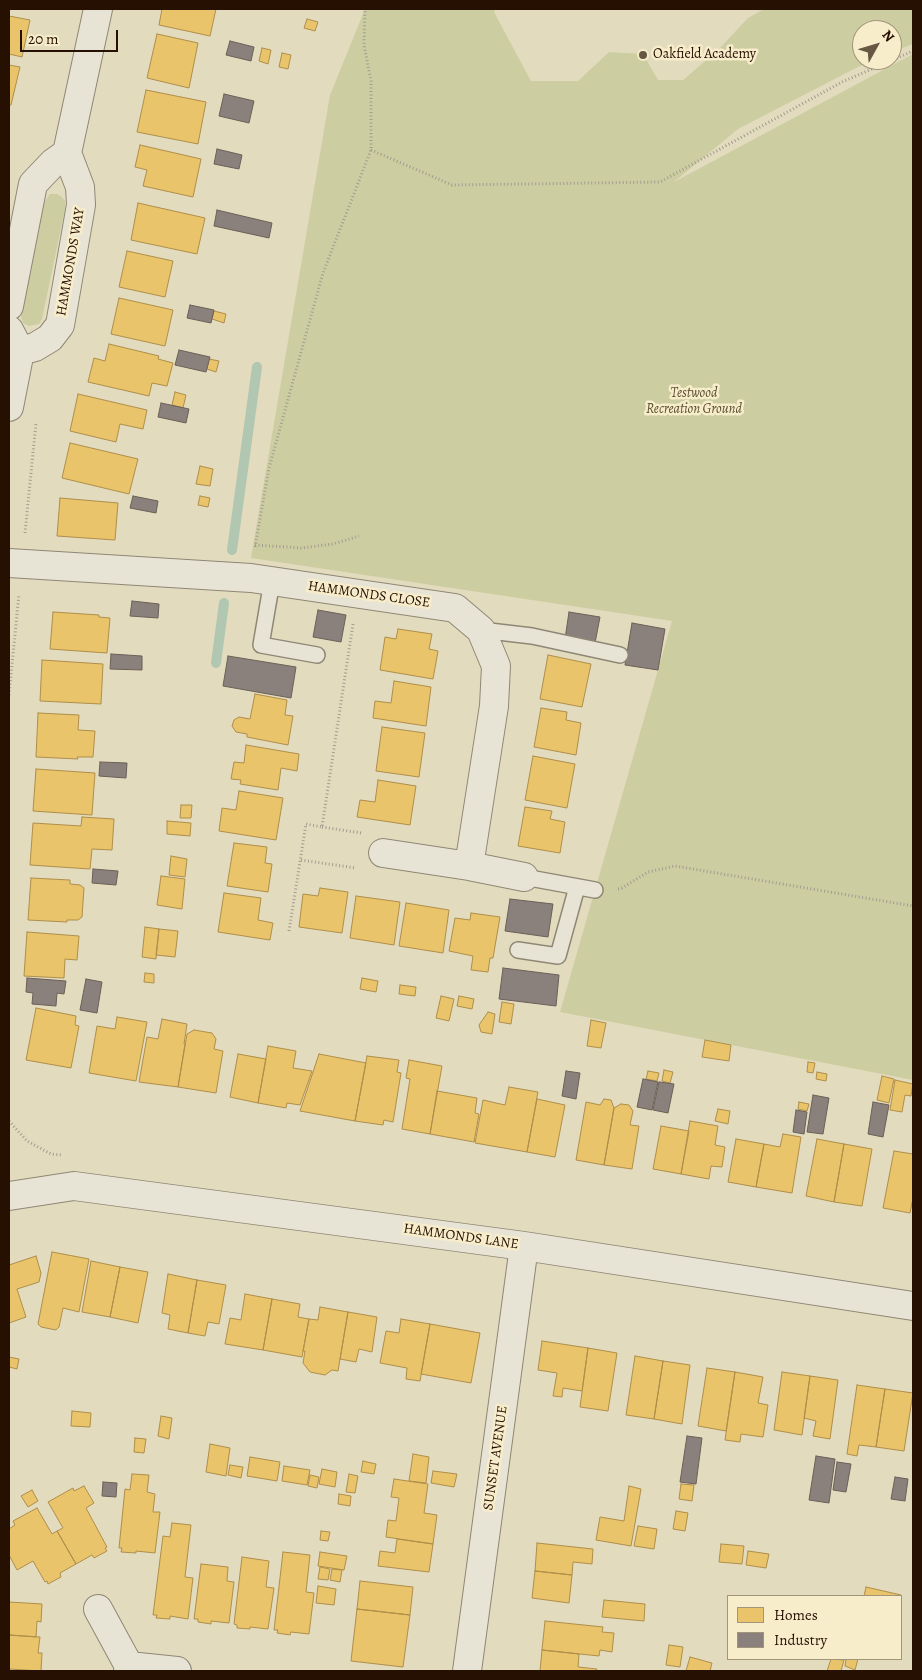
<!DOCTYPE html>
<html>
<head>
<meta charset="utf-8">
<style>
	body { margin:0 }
	#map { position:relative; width:922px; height:1680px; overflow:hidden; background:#e3dbbe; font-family:Alegreya,serif }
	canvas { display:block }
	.frame { position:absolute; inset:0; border:10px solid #251001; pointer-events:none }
	.legend { position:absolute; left:727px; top:1595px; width:175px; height:65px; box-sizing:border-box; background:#f7edcb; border:1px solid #a3957a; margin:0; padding:6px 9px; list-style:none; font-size:15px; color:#251001 }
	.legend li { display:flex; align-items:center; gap:10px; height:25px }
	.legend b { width:25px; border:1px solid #a3957a }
	.north { position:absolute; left:852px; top:20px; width:50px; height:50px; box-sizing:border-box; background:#f7edcb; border:1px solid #a3957a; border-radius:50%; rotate:51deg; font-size:14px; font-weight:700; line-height:20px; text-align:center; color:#251001 }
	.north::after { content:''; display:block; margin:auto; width:18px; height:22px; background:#685743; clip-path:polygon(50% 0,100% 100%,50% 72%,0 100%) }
	.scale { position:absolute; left:20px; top:30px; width:98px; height:22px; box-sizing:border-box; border:2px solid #251001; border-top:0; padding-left:6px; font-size:15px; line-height:18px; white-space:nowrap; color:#251001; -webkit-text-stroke:4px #f7edcb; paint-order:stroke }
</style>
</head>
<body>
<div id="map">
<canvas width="922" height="1680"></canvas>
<div class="frame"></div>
<ul class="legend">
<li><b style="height:14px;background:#e9c46a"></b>Homes</li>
<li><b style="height:14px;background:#8a817c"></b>Industry</li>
</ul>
<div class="north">N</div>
<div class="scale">20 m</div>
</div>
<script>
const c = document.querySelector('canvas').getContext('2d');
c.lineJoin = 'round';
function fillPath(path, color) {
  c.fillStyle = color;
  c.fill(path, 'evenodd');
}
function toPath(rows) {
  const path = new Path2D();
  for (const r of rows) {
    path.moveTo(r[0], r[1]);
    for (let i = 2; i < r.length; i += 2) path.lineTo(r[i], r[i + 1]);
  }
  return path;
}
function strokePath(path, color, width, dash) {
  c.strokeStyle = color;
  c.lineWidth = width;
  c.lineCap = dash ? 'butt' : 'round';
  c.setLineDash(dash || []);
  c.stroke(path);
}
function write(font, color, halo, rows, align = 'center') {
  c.font = font + ' Alegreya,serif';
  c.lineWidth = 5;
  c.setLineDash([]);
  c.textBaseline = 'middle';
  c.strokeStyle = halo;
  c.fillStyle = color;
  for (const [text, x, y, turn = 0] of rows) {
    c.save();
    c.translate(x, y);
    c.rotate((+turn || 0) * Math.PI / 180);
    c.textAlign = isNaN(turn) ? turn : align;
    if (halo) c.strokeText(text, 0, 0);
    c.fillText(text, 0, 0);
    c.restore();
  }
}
const green = toPath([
	[365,9,495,9,494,12,531,81,578,81,609,52,643,54,658,80,683,80,718,50,748,18,764,9,913,9,913,44,892,52,892,30,862,30,862,60,874,60,858,67,738,129,674,182,913,54,913,1080,560,1012,672,621,251,558,330,95],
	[50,194,57,194,62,197,65,201,65,209,42,319,39,324,29,326,23,323,20,313,43,204]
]);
const homes = toPath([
	[162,9,216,9,210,36,159,25,162,9],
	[9,16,30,20,22,57,9,54,9,16],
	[307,19,318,22,315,31,304,28,307,19],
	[157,34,198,43,189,88,147,78,157,34],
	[262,48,271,50,268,64,259,61,262,48],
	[282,53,291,55,288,69,279,67,282,53],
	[9,65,20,67,11,105,9,105,9,65],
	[146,90,206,102,198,144,137,132,146,90],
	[140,145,201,159,193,197,143,186,147,170,135,167,140,145],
	[138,203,205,218,197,254,131,240,138,203],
	[127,251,173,261,165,297,119,287,127,251],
	[119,298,173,310,165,346,111,334,119,298],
	[214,311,226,314,224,323,212,319,214,311],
	[109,344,159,356,158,359,173,363,167,386,152,383,149,396,88,382,94,358,105,361,109,344],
	[209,359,219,361,216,372,207,369,209,359],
	[175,392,186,395,183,408,172,405,175,392],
	[78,394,147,410,143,429,120,424,116,442,70,431,78,394],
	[70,443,138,459,129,494,62,478,70,443],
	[200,466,213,469,210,486,196,484,200,466],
	[200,496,210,498,208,507,198,505,200,496],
	[60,498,118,503,115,540,57,536,60,498],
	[53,612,99,615,99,617,110,618,107,653,50,649,53,612],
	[398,629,432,634,429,649,438,651,433,679,380,670,385,637,396,639,398,629],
	[548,655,591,664,582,707,540,699,548,655],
	[42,660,103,664,101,704,40,701,42,660],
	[394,681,431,687,426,726,373,718,375,701,391,703,394,681],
	[255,694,287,700,285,715,293,716,288,745,247,737,247,734,236,732,232,726,234,720,239,717,250,719,255,694],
	[541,708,567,712,566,720,581,723,576,755,534,747,541,708],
	[38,713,79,715,78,730,95,731,93,757,77,757,78,759,36,757,38,713],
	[382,727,425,733,419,777,376,771,382,727],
	[246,745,299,754,297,771,281,768,278,790,240,784,241,780,231,779,234,762,244,763,246,745],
	[533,756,575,764,567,808,525,800,533,756],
	[36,769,95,773,92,815,33,811,36,769],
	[378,780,416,786,410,825,357,817,360,800,375,802,378,780],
	[239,791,283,798,276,840,219,831,222,808,236,810,239,791],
	[181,805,192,805,191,818,180,818,181,805],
	[525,807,552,811,550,819,565,822,560,853,518,846,525,807],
	[82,817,114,819,112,850,92,849,90,869,30,865,33,823,81,826,82,817],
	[167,821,191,823,190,836,167,834,167,821],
	[234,843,267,847,265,863,272,864,268,892,227,886,234,843],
	[171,856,187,859,185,877,169,875,171,856],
	[161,876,185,879,182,909,157,905,161,876],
	[31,878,70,880,70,884,80,885,84,888,82,917,78,920,67,920,67,922,28,920,31,878],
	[320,888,348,892,342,933,299,927,303,894,318,896,320,888],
	[224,893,261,898,258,920,273,923,270,940,218,932,224,893],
	[356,896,400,902,394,945,350,938,356,896],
	[406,903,449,910,443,953,399,946,406,903],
	[471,913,500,917,493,958,490,958,488,972,471,970,473,956,449,951,455,918,470,920,471,913],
	[145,927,159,929,156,959,142,957,145,927],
	[159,929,178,931,175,957,156,955,159,929],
	[27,932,79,936,77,960,65,959,64,978,24,976,27,932],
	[145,973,154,974,154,983,144,982,145,973],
	[362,978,378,981,376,992,360,989,362,978],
	[400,985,416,987,415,996,399,994,400,985],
	[441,996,454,999,449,1021,436,1018,441,996],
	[459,996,474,999,472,1009,457,1006,459,996],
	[502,1002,514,1004,511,1024,499,1022,502,1002],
	[36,1008,76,1016,75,1025,79,1026,71,1068,26,1060,36,1008],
	[488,1012,495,1014,492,1034,481,1032,479,1025,488,1012],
	[117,1017,147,1022,136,1081,89,1073,97,1026,115,1029,117,1017],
	[162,1019,187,1024,184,1044,185,1044,178,1087,139,1082,147,1037,158,1039,162,1019],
	[591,1020,606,1023,601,1048,587,1046,591,1020],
	[194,1030,212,1033,216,1039,214,1049,223,1051,216,1093,178,1087,187,1034,194,1030],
	[705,1040,731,1045,729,1061,702,1057,705,1040],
	[268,1046,296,1051,293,1068,312,1071,300,1105,287,1103,286,1108,258,1103,268,1046],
	[238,1054,266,1059,258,1103,230,1097,238,1054],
	[319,1054,366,1063,355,1121,300,1111,319,1054],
	[367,1056,399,1060,397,1072,401,1073,393,1122,384,1120,383,1125,355,1121,367,1056],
	[409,1060,442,1066,430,1134,402,1129,410,1079,406,1078,409,1060],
	[808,1062,815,1063,813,1073,807,1072,808,1062],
	[664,1070,673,1072,670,1083,662,1081,664,1070],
	[648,1071,659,1073,657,1081,646,1079,648,1071],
	[817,1072,827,1074,826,1081,816,1079,817,1072],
	[882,1076,894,1079,889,1103,877,1100,882,1076],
	[895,1080,913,1084,911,1096,905,1095,902,1112,890,1110,895,1080],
	[509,1087,538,1092,527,1152,475,1143,483,1100,505,1105,509,1087],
	[437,1091,477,1098,475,1113,479,1114,474,1142,430,1134,437,1091],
	[537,1099,565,1105,555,1157,527,1152,537,1099],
	[604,1099,611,1100,614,1108,604,1165,576,1160,586,1102,600,1105,604,1099],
	[799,1102,809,1104,807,1111,798,1109,799,1102],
	[621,1104,629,1105,633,1111,630,1125,639,1126,632,1169,604,1165,614,1108,621,1104],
	[718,1109,730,1111,728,1124,715,1121,718,1109],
	[690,1121,718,1126,715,1145,725,1147,722,1167,711,1166,709,1179,681,1174,690,1121],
	[661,1126,689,1131,681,1174,653,1169,661,1126],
	[783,1134,801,1137,792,1193,756,1187,764,1144,780,1147,783,1134],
	[736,1139,764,1144,756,1187,728,1182,736,1139],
	[817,1139,844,1144,834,1202,806,1196,817,1139],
	[844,1144,872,1149,862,1206,834,1202,844,1144],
	[894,1151,913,1154,913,1198,910,1213,883,1208,894,1151],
	[52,1252,89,1259,79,1312,63,1308,59,1327,56,1330,41,1327,38,1324,52,1252],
	[36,1256,41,1273,39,1282,17,1289,26,1317,9,1323,9,1265,36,1256],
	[91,1261,120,1267,110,1317,82,1312,91,1261],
	[120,1267,148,1272,138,1323,110,1317,120,1267],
	[168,1274,197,1280,188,1333,168,1329,170,1315,162,1313,168,1274],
	[197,1280,226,1285,219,1324,208,1322,205,1336,188,1333,197,1280],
	[245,1294,272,1299,263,1350,225,1344,230,1318,241,1320,245,1294],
	[272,1299,300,1304,298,1317,309,1319,302,1357,263,1350,272,1299],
	[320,1307,348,1312,338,1371,332,1370,325,1375,310,1372,303,1363,305,1351,303,1351,309,1319,318,1320,320,1307],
	[348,1312,377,1317,372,1352,359,1349,356,1362,340,1359,348,1312],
	[401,1319,430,1324,420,1381,406,1379,407,1368,380,1363,386,1331,399,1333,401,1319],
	[430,1324,480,1333,471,1383,421,1374,430,1324],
	[542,1341,588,1348,582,1391,563,1388,562,1397,553,1396,557,1373,538,1370,542,1341],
	[588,1348,617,1353,608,1411,580,1407,588,1348],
	[635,1356,663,1361,654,1419,626,1415,635,1356],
	[9,1357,19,1359,17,1369,9,1367,9,1357],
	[663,1361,690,1365,682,1424,654,1419,663,1361],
	[707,1368,735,1372,726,1431,698,1426,707,1368],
	[735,1372,763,1377,758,1403,768,1405,763,1437,741,1434,740,1442,725,1440,735,1372],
	[782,1372,810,1376,802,1435,774,1430,782,1372],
	[810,1376,838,1380,830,1439,813,1436,816,1421,804,1418,810,1376],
	[857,1385,885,1389,876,1447,859,1445,857,1456,847,1454,857,1385],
	[885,1389,913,1393,904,1451,876,1447,885,1389],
	[72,1411,91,1413,90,1427,71,1426,72,1411],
	[161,1416,172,1418,169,1439,158,1436,161,1416],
	[135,1438,146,1439,144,1453,134,1452,135,1438],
	[210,1444,230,1448,226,1476,206,1472,210,1444],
	[413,1454,429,1457,426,1483,409,1481,413,1454],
	[250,1457,280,1462,277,1481,247,1476,250,1457],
	[363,1461,376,1464,374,1474,361,1472,363,1461],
	[230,1465,243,1467,241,1478,228,1475,230,1465],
	[284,1466,310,1470,307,1485,282,1481,284,1466],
	[322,1469,337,1472,335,1487,319,1484,322,1469],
	[433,1471,457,1474,454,1487,431,1483,433,1471],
	[132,1474,149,1475,147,1492,155,1494,153,1512,160,1512,155,1553,136,1551,136,1553,121,1552,122,1548,119,1548,125,1489,130,1490,132,1474],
	[349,1474,358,1476,355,1493,346,1492,349,1474],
	[310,1475,319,1477,317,1488,308,1486,310,1475],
	[394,1479,428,1484,424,1513,437,1515,433,1544,386,1537,388,1520,396,1521,399,1498,391,1497,394,1479],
	[681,1484,694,1485,692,1501,679,1499,681,1484],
	[84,1486,94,1503,86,1508,107,1547,105,1548,107,1551,94,1558,92,1555,76,1564,57,1531,63,1528,48,1502,73,1488,74,1491,84,1486],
	[629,1486,641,1489,631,1546,596,1540,600,1517,624,1521,629,1486],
	[32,1490,38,1501,28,1507,21,1496,32,1490],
	[339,1494,351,1496,350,1506,338,1504,339,1494],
	[37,1508,52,1534,57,1531,76,1564,60,1573,61,1577,48,1584,47,1581,45,1582,33,1561,17,1570,9,1555,9,1529,15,1525,13,1521,37,1508],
	[676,1511,688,1513,685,1531,673,1529,676,1511],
	[172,1523,191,1525,185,1577,193,1578,188,1619,170,1616,170,1619,156,1618,157,1615,153,1615,163,1536,170,1537,172,1523],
	[638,1526,657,1529,654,1549,634,1546,638,1526],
	[321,1531,330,1532,328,1541,320,1540,321,1531],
	[397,1539,433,1544,429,1572,378,1566,380,1551,395,1553,397,1539],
	[537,1543,593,1549,592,1564,573,1562,572,1575,535,1571,537,1543],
	[721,1544,744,1546,742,1564,719,1562,721,1544],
	[748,1551,769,1554,766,1568,746,1565,748,1551],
	[283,1552,310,1555,306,1592,314,1593,309,1634,291,1632,290,1635,277,1633,278,1630,274,1630,283,1552],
	[320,1552,347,1556,344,1570,318,1566,320,1552],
	[242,1557,269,1561,266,1587,274,1588,268,1629,250,1627,250,1629,237,1628,237,1625,234,1624,242,1557],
	[201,1564,228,1567,227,1581,234,1582,229,1623,211,1621,211,1624,198,1622,198,1619,194,1619,201,1564],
	[320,1567,330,1569,328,1580,318,1579,320,1567],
	[332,1569,342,1570,340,1582,330,1580,332,1569],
	[535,1571,572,1575,569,1603,532,1598,535,1571],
	[360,1581,413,1587,410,1615,357,1609,360,1581],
	[318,1586,336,1589,334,1605,316,1603,318,1586],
	[866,1587,901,1595,900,1596,864,1596,866,1587],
	[604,1600,645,1604,644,1621,602,1617,604,1600],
	[9,1602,42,1604,41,1622,37,1621,36,1637,9,1635,9,1602],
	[357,1609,410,1615,403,1667,351,1661,357,1609],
	[545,1621,603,1627,602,1632,614,1633,612,1652,600,1650,599,1656,542,1650,545,1621],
	[9,1635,40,1637,38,1653,42,1653,41,1671,9,1669,9,1635],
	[669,1645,683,1647,680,1667,666,1665,669,1645],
	[542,1650,579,1654,578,1667,597,1669,596,1671,540,1671,542,1650],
	[690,1657,712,1663,710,1671,686,1671,690,1657],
	[831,1659,844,1660,841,1671,827,1671,831,1659],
	[846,1659,858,1659,855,1670,845,1666,846,1659]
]);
const industry = toPath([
	[230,41,254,47,251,61,226,55,230,41],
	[224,94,254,101,249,123,219,116,224,94],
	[217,149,242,155,239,169,214,164,217,149],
	[217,210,272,223,269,238,214,226,217,210],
	[190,305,214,310,211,323,187,318,190,305],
	[179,350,210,357,206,372,175,365,179,350],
	[161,403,189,409,186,423,158,417,161,403],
	[133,496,158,501,156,513,130,508,133,496],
	[132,601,159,604,158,618,130,616,132,601],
	[318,610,346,615,341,642,313,637,318,610],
	[569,612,600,617,595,643,565,639,569,612],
	[632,623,665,629,658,670,625,665,632,623],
	[111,654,142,656,142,670,110,669,111,654],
	[228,656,296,667,291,698,223,686,228,656],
	[100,762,127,763,126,778,99,776,100,762],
	[93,869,118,871,116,885,92,883,93,869],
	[510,899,553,904,548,937,505,931,510,899],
	[503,968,559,975,556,1006,499,999,503,968],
	[27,978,66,981,64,994,57,993,56,1006,32,1004,33,993,26,992,27,978],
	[86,979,102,982,97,1013,80,1010,86,979],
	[566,1071,580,1073,576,1099,562,1096,566,1071],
	[643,1079,658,1082,652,1110,637,1107,643,1079],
	[659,1082,674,1084,668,1113,653,1110,659,1082],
	[813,1095,829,1098,823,1134,807,1132,813,1095],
	[873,1102,889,1105,883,1137,868,1134,873,1102],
	[796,1110,807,1112,804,1134,793,1132,796,1110],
	[687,1436,702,1438,696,1484,680,1482,687,1436],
	[816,1456,835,1459,829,1503,809,1500,816,1456],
	[837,1462,851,1464,846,1492,833,1490,837,1462],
	[895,1477,908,1479,905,1501,891,1499,895,1477],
	[103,1482,117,1483,116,1497,102,1496,103,1482]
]);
const stream = toPath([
	[232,550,257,367],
	[216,663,224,603]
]);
const path = toPath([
	[371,150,452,185,660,182,842,82,913,51],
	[25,533,36,423],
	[255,545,301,548,333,544,359,536],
	[255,547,269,468,323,273,371,150,371,81,364,45,365,9],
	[9,695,19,594],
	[322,827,361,833],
	[301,860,356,868],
	[618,889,622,888,648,872,675,866,913,906],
	[289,931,306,824,322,827,353,624],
	[9,1121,27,1141,51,1154,61,1155]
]);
const lane = toPath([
	[272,581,261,645,317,655],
	[481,630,532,636,620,655],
	[524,877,595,890],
	[518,950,558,956,577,887]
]);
const street = toPath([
	[9,306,33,184,53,163,67,153],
	[9,330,20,351,9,407],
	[20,351,35,347,50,338,60,325,81,205,80,187,67,153,98,9],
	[9,563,251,578,455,608,481,630,496,666,494,706,469,866],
	[383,853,469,866,524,877],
	[9,1196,74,1186,524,1246,913,1306],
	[98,1609,129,1666],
	[128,1671,129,1666,177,1671],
	[467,1671,524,1246]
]);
const markers = [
	[643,55,5,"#685743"]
];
const poiNames = [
	["Oakfield Academy",653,55]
];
const streetNames = [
	["HAMMONDS WAY",71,262,-80],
	["HAMMONDS CLOSE",369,595,8],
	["HAMMONDS LANE",461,1237,8],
	["SUNSET AVENUE",496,1458,-82]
];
const parkNames = [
	["Testwood",694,394],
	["Recreation Ground",694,410]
];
fillPath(green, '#cccea2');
fillPath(homes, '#e9c46a');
strokePath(homes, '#ae8e4a', 1);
fillPath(industry, '#8a817c');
strokePath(industry, '#6c5f57', 1);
strokePath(stream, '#b1c7b2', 10);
strokePath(lane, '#8f8775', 18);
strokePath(street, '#8f8775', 30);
strokePath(path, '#a29c8f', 3, [1, 2.5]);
strokePath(lane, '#e8e4d5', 15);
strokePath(street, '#e8e4d5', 28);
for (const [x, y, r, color] of markers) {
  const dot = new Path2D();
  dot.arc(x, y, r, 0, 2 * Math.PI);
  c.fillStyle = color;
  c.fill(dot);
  strokePath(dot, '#f7edcb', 2);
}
write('14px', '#251001', '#f7edcb', poiNames, 'left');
write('14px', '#251001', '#f7edcb', streetNames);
write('italic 14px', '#594f31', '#f7edcb', parkNames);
</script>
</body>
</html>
